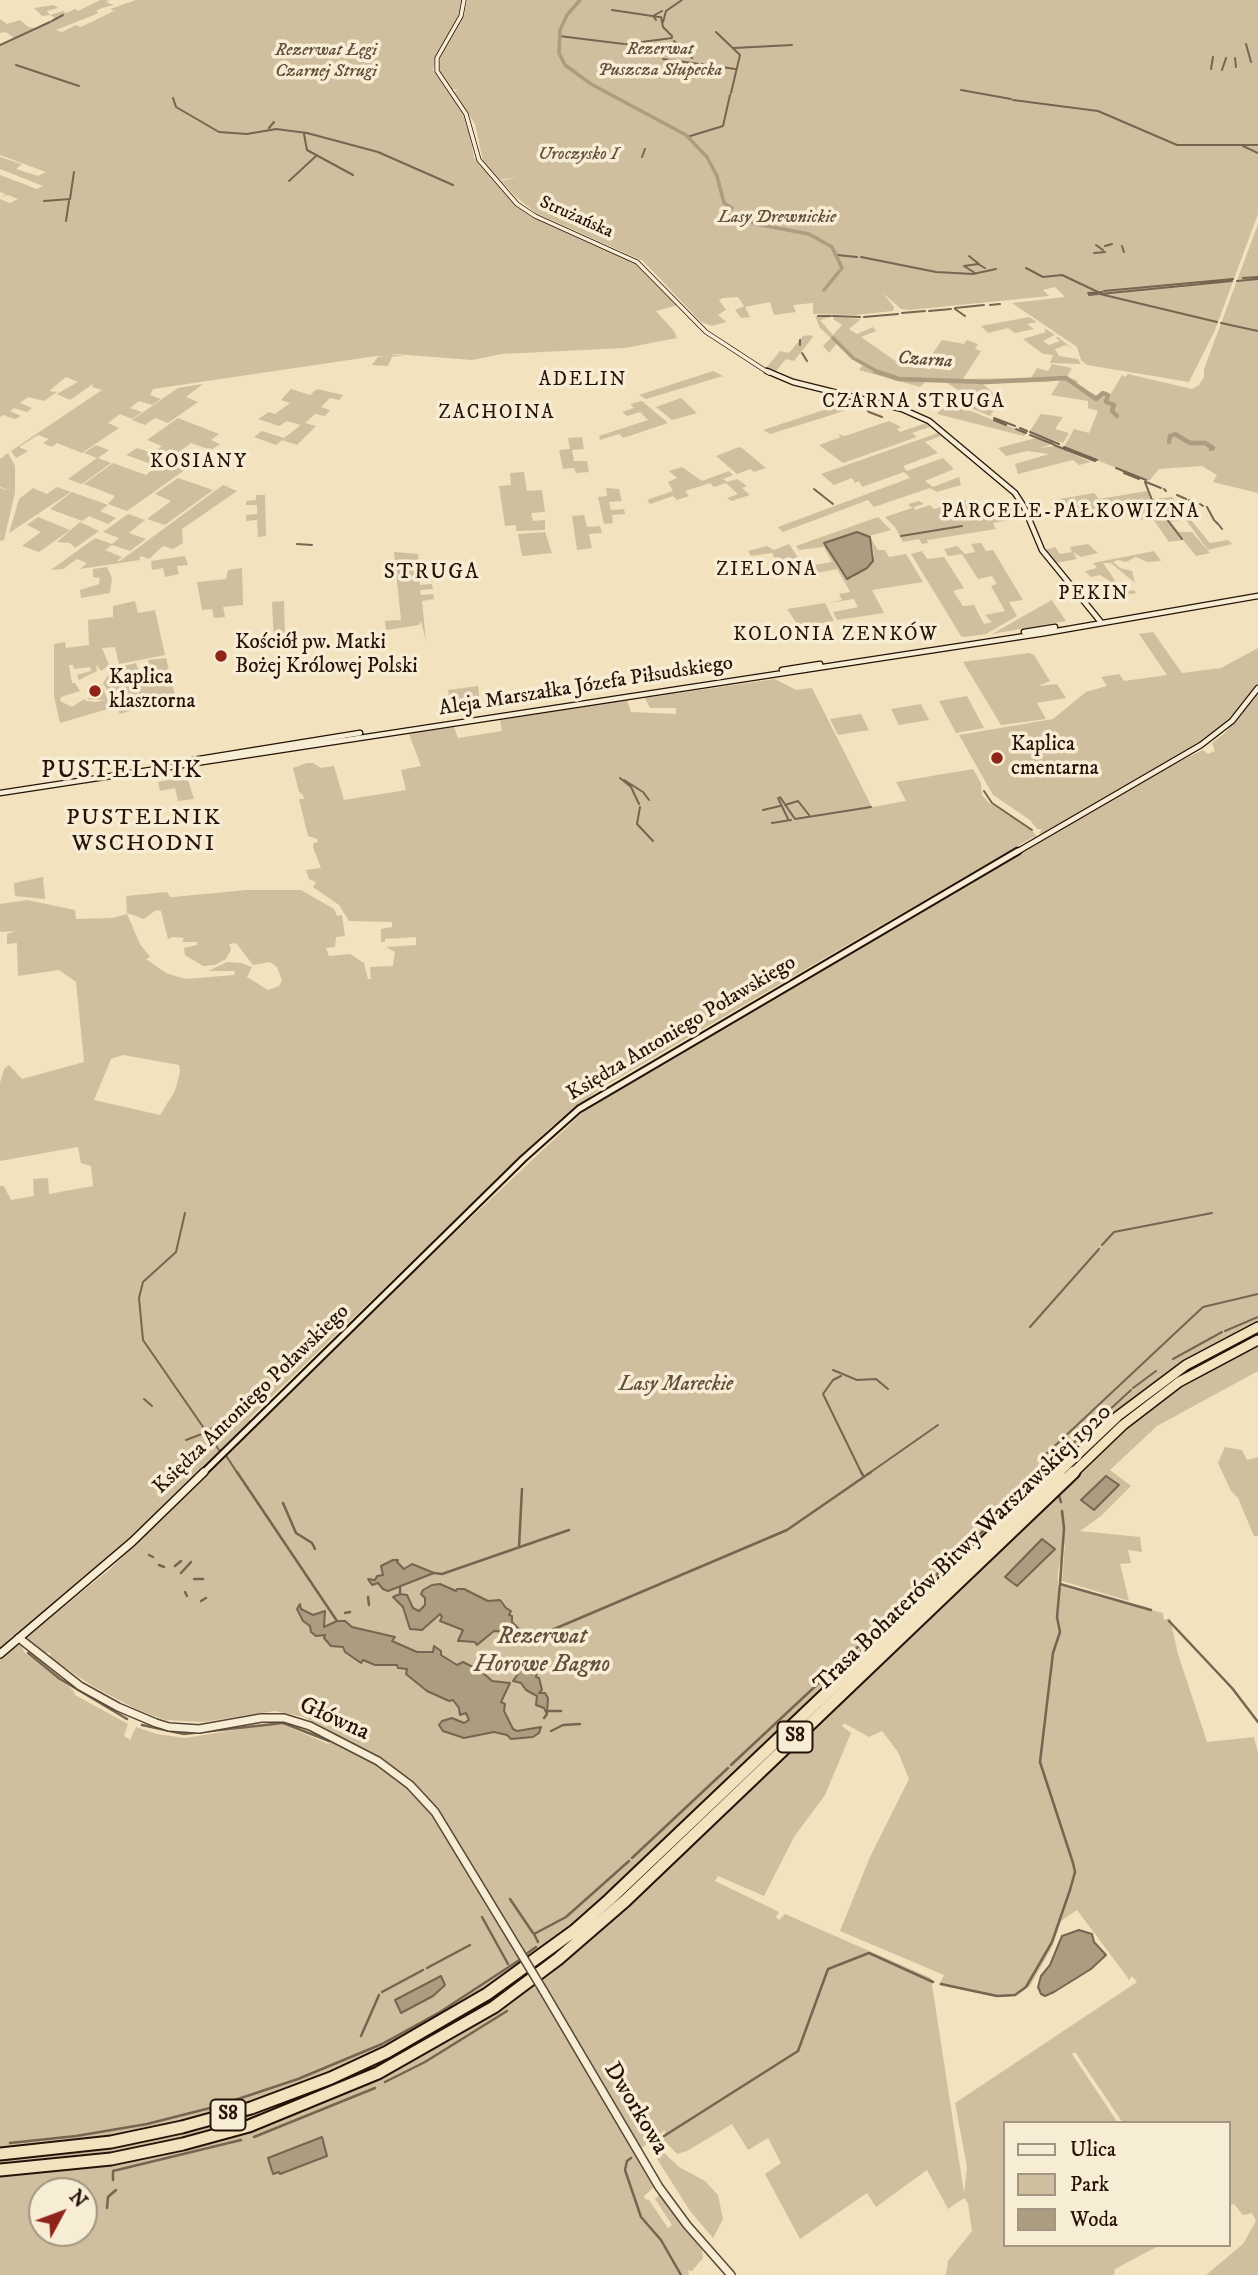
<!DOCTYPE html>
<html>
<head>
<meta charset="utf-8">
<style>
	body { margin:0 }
	#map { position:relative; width:1258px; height:2275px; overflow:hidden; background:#f2e2bd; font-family:"IM FELL DW Pica",serif }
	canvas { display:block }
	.legend { position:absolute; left:1003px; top:2121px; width:228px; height:126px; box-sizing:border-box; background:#f7ecd4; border:2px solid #a39583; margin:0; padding:9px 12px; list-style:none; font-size:21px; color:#251309 }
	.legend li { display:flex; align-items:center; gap:14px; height:35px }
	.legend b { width:35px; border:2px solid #a39583 }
	.north { position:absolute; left:28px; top:2177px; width:70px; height:70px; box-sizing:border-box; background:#f7ecd4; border:2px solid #a39583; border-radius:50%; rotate:49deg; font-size:19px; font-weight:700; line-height:28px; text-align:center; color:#251309 }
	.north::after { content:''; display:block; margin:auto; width:24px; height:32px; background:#8f2418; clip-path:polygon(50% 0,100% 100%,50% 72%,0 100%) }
</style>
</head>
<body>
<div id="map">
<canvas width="1258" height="2275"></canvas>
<ul class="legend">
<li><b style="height:9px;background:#f7ecd4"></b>Ulica</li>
<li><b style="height:19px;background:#cfbf9e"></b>Park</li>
<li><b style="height:19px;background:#ac9c80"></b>Woda</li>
</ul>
<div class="north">N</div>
</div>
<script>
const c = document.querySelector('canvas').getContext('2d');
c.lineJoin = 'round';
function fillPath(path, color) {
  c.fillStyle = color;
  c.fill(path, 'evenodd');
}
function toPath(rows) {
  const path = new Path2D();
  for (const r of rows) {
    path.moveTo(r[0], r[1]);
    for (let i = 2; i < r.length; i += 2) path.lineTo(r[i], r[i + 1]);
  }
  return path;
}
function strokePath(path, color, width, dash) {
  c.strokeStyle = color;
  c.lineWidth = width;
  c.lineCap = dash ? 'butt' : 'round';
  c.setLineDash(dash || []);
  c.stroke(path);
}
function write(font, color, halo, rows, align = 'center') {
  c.font = font + ' "IM FELL DW Pica",serif';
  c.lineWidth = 7;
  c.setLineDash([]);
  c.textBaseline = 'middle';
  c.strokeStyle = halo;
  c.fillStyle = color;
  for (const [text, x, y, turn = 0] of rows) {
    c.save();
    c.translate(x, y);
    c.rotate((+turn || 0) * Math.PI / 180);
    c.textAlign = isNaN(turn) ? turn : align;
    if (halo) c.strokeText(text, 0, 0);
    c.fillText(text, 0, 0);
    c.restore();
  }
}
const green = toPath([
	[100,0,109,0,106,2,114,5,102,8,96,11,99,13,56,30,62,32,76,25,81,27,114,11,110,9,136,0,462,0,460,15,439,50,443,51,464,15,467,0,1258,0,1258,214,1215,330,1189,382,1087,365,1081,360,1077,347,1012,303,1065,297,1055,287,1043,290,1049,296,909,310,901,309,883,293,894,307,893,311,855,315,813,314,813,303,793,305,796,312,774,315,770,302,745,307,750,317,741,318,735,310,744,306,738,297,723,298,719,300,726,310,718,315,726,322,712,326,701,322,643,261,536,213,516,197,501,181,516,177,499,180,483,161,475,124,454,92,459,89,451,90,440,73,438,64,442,52,436,56,433,70,460,107,468,126,474,157,514,204,550,225,634,262,643,269,678,305,656,311,674,331,677,338,625,348,501,354,472,360,396,354,390,355,405,355,392,357,388,366,372,365,378,357,385,356,376,356,153,389,150,395,161,399,152,405,139,401,130,408,142,412,132,419,120,414,108,423,119,428,82,453,57,443,52,447,43,443,49,439,38,435,19,447,28,451,16,458,11,451,102,390,92,387,93,384,70,400,57,394,78,382,66,377,49,391,57,392,44,401,28,397,20,403,32,408,27,412,14,408,10,411,21,416,15,419,3,415,0,417,0,199,10,203,18,199,8,195,0,197,6,194,0,192,0,175,37,189,43,186,0,169,0,157,22,164,16,169,38,176,46,172,0,155,0,45,14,38,6,32,0,33,0,19,7,24,20,20,28,27,35,28,55,18,50,15,42,16,34,8,54,5,58,8,47,11,50,15,63,11,66,13,75,9,78,11],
	[1258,224,1258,493,1213,482,1217,475,1202,466,1159,469,1149,481,1064,447,1074,429,1089,433,1098,411,1088,408,1088,401,1051,395,1061,379,1048,382,982,383,1001,401,990,416,943,397,962,393,946,382,925,382,920,387,859,370,863,365,849,356,837,343,829,353,823,346,831,338,820,328,815,316,831,317,820,320,833,335,842,325,833,319,834,317,861,319,849,329,857,334,873,327,876,331,861,337,897,362,905,359,919,366,926,360,939,363,942,358,931,356,942,340,964,344,967,340,978,344,975,349,981,351,963,379,1031,378,1037,368,1048,371,1052,364,1072,368,1067,377,1078,381,1076,385,1098,396,1101,392,1111,394,1122,375,1125,377,1128,374,1192,389,1199,385,1204,377,1204,369],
	[1029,317,1037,322,1027,324,1034,329,1015,333,1008,328,988,333,981,326],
	[1046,329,1055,335,1043,341,1049,345,1060,341,1055,337,1058,337,1073,349,1066,345,1055,349,1059,356,1078,359,1081,364,1050,363,1053,355,1043,354,1023,339,1046,332,1044,330],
	[811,335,813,337,794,361,786,359,775,372,766,368,780,351,789,353,803,336],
	[713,371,723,376,646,399,639,395],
	[203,384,186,397,198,402,168,423,155,418,145,425,132,420,178,388],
	[291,389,310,395,317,389,343,395,339,400,330,398,321,407,330,410,325,416,315,414,305,423,316,426,297,445,282,440,276,445,254,437,262,431,284,438,301,425,287,421,279,426,258,419,269,412,275,414,290,403,281,400],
	[681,398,697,413,672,420,656,407],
	[854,400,861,401,847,406,850,409,822,418,770,434,763,430],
	[642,401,668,423,623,438,619,434,600,440,599,436,648,420,640,412,627,416,622,412,634,408,630,404],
	[957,405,983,416,1026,433,1024,436,937,414,943,407,952,409],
	[1041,414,1063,417,1055,429,1069,433,1063,443,1029,432],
	[178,418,219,434,211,440,220,444,211,450,191,443,175,455,196,462,127,511,108,504,115,496,84,484,113,463,146,475,157,466,126,455,137,448,152,453,162,446,147,440],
	[889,421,901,427,897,429,900,432,926,423,930,427,912,433,917,437,843,463,819,445,841,437,838,434,845,436],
	[938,433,941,436,925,442,938,453,903,466,907,471,943,458,954,469,925,481,933,487,959,477,961,485,937,492,930,488,874,507,868,500,783,532,778,527,910,478,904,472,862,487,859,481,855,483,852,478,834,485,821,474],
	[582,437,584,449,572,450,574,461,587,461,589,472,576,473,574,468,563,469,559,450,570,449,568,438],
	[1036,438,1052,444,1040,448,1056,446,1091,462,1079,465,1073,460,1018,474,1015,464,1049,454,1027,451,1006,456,998,448],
	[96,445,109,450,98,458,111,463,82,484,68,479,97,458,84,453],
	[739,447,742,448,766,468,754,472,750,469,737,474,716,456],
	[8,453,15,466,15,493,4,540,0,541,0,488,11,491,0,487,0,459],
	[682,467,702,481,729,471,733,475,723,479,727,482,737,479,747,486,742,488,750,495,731,501,727,498,738,494,726,483,714,487,710,483,685,491,689,496,677,500,673,496,650,504,647,500,673,491,668,482,677,478,669,471],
	[524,472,527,491,542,490,545,512,531,513,533,521,545,520,545,530,516,531,516,525,505,526,499,486,511,485,510,473],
	[178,478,213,490,165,525,147,519,171,501,155,494],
	[1144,483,1153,499,1172,497,1210,543,1228,540,1232,544,1208,550,1185,519,1171,522,1179,532,1192,532,1210,553,1196,556,1183,540,1169,542,1153,519,1130,520,1119,505,1063,513,1054,500,1094,493,1099,499,1147,491],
	[223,485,237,491,182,529,183,543,173,549,163,546,149,559,140,556,140,560,80,569,87,563,77,559,63,569,51,570,95,538,112,544,119,538,103,532,128,514,145,520,129,533,146,539,130,551,112,545,105,550,122,557,117,561,120,561],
	[57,487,71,492,9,533,19,499,33,488,47,494],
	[606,488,619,489,622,501,609,502,611,510,624,509,625,514,612,515,613,523,604,524,598,497,607,496],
	[72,492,108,505,100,511,116,518,108,524,89,516,82,521,50,509],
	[256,495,265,495,266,536,258,537,257,520,246,521,246,515,257,514,257,505,246,505,246,501,256,500],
	[966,500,971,517,1019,507,1023,518,993,523,996,529,927,540,928,543,922,544,919,539,903,542,895,527,885,517,912,508,908,504,919,501,924,504,914,507,915,510,930,505,934,509],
	[584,515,587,527,600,526,602,533,589,534,592,548,577,550,572,516],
	[38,517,70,530,39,552,22,546,41,532,27,525],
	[878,517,891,530,869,536,860,533,827,549,841,572,846,579,853,578,856,573,868,568,873,561,874,553,870,537,878,550,885,550,889,557,906,554,923,582,872,590,884,613,837,620,833,612,858,607,854,599,828,603,842,600,839,594,850,592,848,588,837,569,812,574,807,566,832,562,824,547,799,550,796,546],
	[80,522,99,531,75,548,70,543,57,542],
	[545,532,552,553,522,556,518,534],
	[981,543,986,551,993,550,1023,600,1009,602,1017,616,986,634,964,637,961,636,911,554,922,551,927,559,944,557,964,588,953,591,963,606,974,605,984,624,992,622,985,615,1005,611,991,586,997,584,992,576,978,579,962,554,948,556,944,549,957,546,965,554,975,552,971,544],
	[789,544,803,565,780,568,772,553,751,556,748,551,767,546,774,550],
	[1088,544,1098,553,1081,557,1073,552,1077,559,1056,563,1046,550,1055,547,1060,554,1072,552,1070,547],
	[1154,551,1161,561,1147,562,1136,557,1126,562,1118,560,1113,562,1120,568,1132,571,1135,583,1111,563,1103,563,1123,592,1134,590,1136,593,1123,595,1108,580,1100,575,1091,577,1085,571,1097,568,1093,563],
	[394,552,418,554,420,585,432,584,433,589,420,590,421,595,433,594,434,599,422,601,426,641,421,621,419,625,386,630,385,621,401,620],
	[185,556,188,565,177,566,179,574,165,577,163,568,152,570,151,561],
	[107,567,112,578,110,593,81,598,80,590,99,584,100,578,93,577,93,569],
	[242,568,243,605,223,607,225,617,214,618,212,609,202,610,197,582,226,579,228,570],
	[1051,599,1066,621,992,634,1050,601],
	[135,601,138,613,155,610,165,655,119,664,115,647,102,648,109,665,101,671,97,666,102,665,96,666,97,671,79,680,77,675,91,671,90,667,74,669,73,665,69,665,72,683,75,683,80,691,61,697,60,701,72,707,84,699,86,701,96,702,105,700,87,699,100,693,96,686,101,684,111,708,60,723,54,696,54,644,65,642,66,648,89,645,88,620,113,617,113,606],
	[284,601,285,641,274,641,272,602],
	[825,603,834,621,799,627,787,609],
	[1153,632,1182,673,1221,668,1258,648,1258,683,1242,706,1209,738,1045,834,1039,833,1042,829,1037,829,1030,820,993,795,959,735,1053,719,1086,692,1107,686,1101,677,1119,674,1124,681,1167,675,1139,634],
	[1029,653,1034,655,1050,681,1038,686,1057,684,1066,698,1037,703,1046,719,1001,725,963,662],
	[166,658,175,696,120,714,103,683,107,677,115,668,136,663,139,671,150,669,148,660],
	[775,679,796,690,812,688,872,807,906,801,896,782,973,769,981,783,982,795,989,803,1029,827,1038,838,1033,837,603,1087,576,1107,551,1127,260,1408,250,1418,250,1422,127,1543,21,1633,11,1637,0,1650,0,1186,4,1186,11,1200,34,1196,33,1179,48,1178,49,1194,93,1186,91,1166,81,1163,78,1147,0,1161,0,1083,4,1069,9,1065,22,1079,84,1062,76,982,59,970,18,976,17,943,7,944,7,934,16,931,0,932,0,904,27,900,75,910,76,919,112,918,127,914,140,944,150,957,146,959,166,973,185,979,234,975,235,971,208,971,227,962,241,963,252,967,247,977,268,990,279,986,282,980,277,967,270,962,253,965,236,943,229,944,231,950,226,959,215,965,203,966,185,955,184,948,197,945,197,942,182,942,184,938,173,937,168,939,161,911,156,910,144,919,127,913,126,896,167,892,170,897,173,897,246,890,301,890,334,909,337,916,342,915,345,936,336,937,335,947,326,948,329,956,350,954,364,963,368,979,371,979,370,967,393,966,395,952,386,947,416,945,416,937,385,939,385,942,381,942,381,929,392,927,392,922,349,921,339,905,313,887,316,882,309,879,306,870,321,868,313,847,314,843,318,842,317,839,308,836,299,799,304,799,303,795,299,792,293,768,307,763,313,763,321,768,334,766,344,800,406,790,401,770,421,766,409,734,454,727,458,738,502,731,500,720,627,700,631,712,676,714,676,708,650,708,645,698],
	[123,1055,179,1065,180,1072,175,1091,160,1115,94,1100,111,1059],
	[478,686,481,711,452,716,448,690],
	[1258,694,1258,1371,1157,1426,1110,1470,1131,1486,1101,1516,1080,1531,1140,1537,1142,1552,1128,1550,1131,1563,1120,1564,1129,1601,1062,1581,1065,1543,1058,1572,1058,1585,1163,1613,1164,1620,1170,1618,1178,1654,1207,1742,1254,1737,1258,1753,1258,2275,1206,2275,1243,2244,1256,2221,1252,2213,1243,2215,1234,2204,1228,2206,1228,2123,1123,2123,1075,2052,1072,2054,1118,2123,1004,2123,1004,2245,1160,2245,1115,2269,1114,2275,946,2275,948,2261,972,2231,968,2203,964,2198,948,2209,927,2170,876,2207,867,2193,800,2239,765,2174,781,2163,768,2138,748,2150,732,2124,687,2151,677,2154,664,2140,665,2130,635,2153,654,2187,644,2196,645,2199,649,2200,668,2228,672,2225,655,2199,659,2195,702,2250,703,2258,692,2271,688,2270,689,2275,0,2275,0,1657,13,1647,21,1645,25,1653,73,1690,75,1695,128,1724,124,1736,130,1740,136,1727,157,1734,185,1738,266,1725,284,1725,328,1744,333,1736,287,1716,198,1726,168,1724,122,1707,89,1688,76,1679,125,1706,170,1723,205,1724,251,1715,277,1714,301,1719,335,1733,304,1717,275,1711,203,1722,165,1720,136,1709,94,1687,49,1657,51,1654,49,1652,44,1654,26,1640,26,1637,109,1570,395,1289,597,1099,1166,768,1203,750,1208,754,1215,751,1212,743,1225,733],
	[844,1723,869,1737,882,1731,898,1752,909,1779,870,1857,840,1931,944,1975,939,1985,996,1997,1009,1997,1030,1986,1052,1947,1061,1921,1077,1910,1128,1978,1128,1981,1132,1976,1137,1982,955,2103,967,2167,964,2193,931,1978,785,1914,779,1920,776,1917,779,1912,715,1881,718,1876,764,1896,794,1837,825,1795,851,1733,842,1726],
	[42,2191,84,2191,84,2233,42,2233],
	[967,696,984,728,956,733,939,701],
	[921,704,929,720,899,725,891,709],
	[861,714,869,730,838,735,830,719],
	[187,777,194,799,178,801,175,788,160,791,158,782],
	[43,877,45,899,15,896,14,883],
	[1225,1447,1242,1450,1247,1460,1258,1457,1258,1536,1254,1536,1238,1498,1231,1491,1218,1463],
	[663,2152,679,2167,705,2181,718,2195,723,2219,713,2238,690,2211,654,2154]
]);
const water = toPath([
	[857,532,870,537,873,561,867,568,847,579,824,543,857,532],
	[1106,1476,1119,1485,1094,1510,1081,1500,1106,1476],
	[1042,1539,1055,1549,1017,1586,1005,1577,1042,1539],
	[393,1560,398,1560,397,1562,404,1569,412,1564,434,1573,388,1591,383,1589,378,1583,372,1585,368,1579,375,1580,377,1576,383,1575,381,1566,393,1560],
	[440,1584,456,1591,457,1589,464,1589,488,1601,500,1600,506,1608,511,1611,509,1615,512,1616,512,1622,523,1633,523,1634,515,1638,509,1632,494,1631,477,1645,475,1642,461,1641,458,1641,463,1630,440,1621,442,1617,440,1614,422,1630,410,1629,403,1607,393,1597,400,1594,407,1595,413,1608,419,1611,425,1605,425,1598,421,1594,423,1590,432,1585,440,1584],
	[300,1604,301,1609,313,1615,325,1611,324,1627,337,1621,345,1621,352,1627,395,1637,392,1641,417,1652,433,1652,434,1646,441,1651,441,1655,457,1665,463,1662,481,1671,492,1681,510,1683,501,1702,505,1704,504,1711,513,1729,517,1731,541,1727,539,1733,533,1737,511,1739,507,1735,494,1732,464,1738,443,1731,439,1725,442,1721,452,1718,464,1723,469,1720,466,1713,460,1715,459,1708,453,1700,449,1701,427,1691,406,1674,407,1669,398,1668,397,1665,375,1665,363,1660,361,1663,345,1652,343,1647,331,1646,324,1638,325,1635,316,1636,311,1632,310,1626,303,1621,297,1609,300,1604],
	[520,1671,537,1671,536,1677,539,1678,542,1690,539,1693,545,1693,548,1698,547,1714,544,1708,536,1705,537,1696,526,1690,521,1683,513,1681,520,1671],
	[1079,1930,1092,1934,1094,1942,1106,1955,1091,1969,1054,1992,1045,1996,1041,1994,1038,1987,1041,1976,1050,1965,1062,1936,1079,1930],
	[441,1976,445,1985,433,1996,401,2013,395,2000,441,1976],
	[322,2137,327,2156,280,2174,279,2172,273,2174,268,2158,322,2137]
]);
const streamFar1 = toPath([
	[612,10,659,17],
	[661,17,663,27,672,36],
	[656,20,653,16,662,11],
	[52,21,63,15],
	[663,22,666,11,682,0],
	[716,32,740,55,731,93],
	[559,36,624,44],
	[674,41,692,58],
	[626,44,672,38],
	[1246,44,1251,62],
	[0,45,50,22],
	[734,48,792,45],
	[1235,58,1236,67],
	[663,59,699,64],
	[702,64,735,69],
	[16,65,79,86],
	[1211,69,1213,57],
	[1222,70,1226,58],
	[961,90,1011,99],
	[173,98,176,107,219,132,247,134,276,129,307,133,378,152,453,185],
	[1013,100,1098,111,1177,145,1258,145],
	[269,128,274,122],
	[304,134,307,150,353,175],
	[687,137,723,126,730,95],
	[1243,146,1258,153],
	[642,157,645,149],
	[289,181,316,156],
	[44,201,70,199,74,172],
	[66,221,69,201],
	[1096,245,1103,250],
	[1105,246,1112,244],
	[1122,246,1124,252],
	[1094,253,1105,252],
	[837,255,857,257],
	[969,256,979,264],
	[861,257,936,272,973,274,996,269],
	[1026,268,1043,277,1062,275,1098,292],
	[975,273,964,266,978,264,985,268],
	[1243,278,1258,277],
	[1237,281,1258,279],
	[1104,291,1233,279],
	[1088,293,1102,292],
	[1089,295,1098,294],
	[990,305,1000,304],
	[955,308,984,305],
	[955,309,965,316],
	[929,311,951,309],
	[902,313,925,311],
	[818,316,831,316],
	[833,316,860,317],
	[864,317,898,314],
	[1217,322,1100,294,1232,281],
	[1221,323,1258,331],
	[800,340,800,345],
	[802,353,807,361],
	[863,405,869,412,882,417],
	[994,418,1015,426],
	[994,420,1006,425],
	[1020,428,1027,431],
	[1016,429,1026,433],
	[1030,432,1059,444],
	[1030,435,1053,444],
	[1054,445,1095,461],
	[1064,447,1097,460],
	[1116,468,1146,480],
	[1124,473,1139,479],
	[1145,482,1152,500,1182,539],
	[1146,482,1161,488],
	[814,489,833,504],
	[1164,489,1166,491],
	[1177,495,1186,499],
	[1189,500,1192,501],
	[1200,504,1203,506],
	[1207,507,1214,520],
	[1215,521,1218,524],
	[1219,525,1222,529],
	[901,536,962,526],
	[297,544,312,545],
	[620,778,631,787,639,804],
	[624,780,643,792,649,800],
	[984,791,992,803,1032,830],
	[780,797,795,819,871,807],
	[778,798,788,819],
	[785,805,798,801,809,815],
	[640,807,637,824,653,841],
	[763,810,780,806],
	[772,823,791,820],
	[185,1213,176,1252,143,1282,139,1298,143,1340,219,1450],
	[1102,1245,1114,1232,1212,1213],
	[1030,1327,1099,1249],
	[1225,1331,1258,1317],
	[1173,1359,1222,1332],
	[833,1370,857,1380,876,1379,888,1389],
	[841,1376,833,1380,823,1394,862,1474],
	[1133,1388,1156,1371],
	[144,1399,152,1406],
	[186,1440,207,1432,218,1423],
	[225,1454,238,1474],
	[1044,1456,1203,1307,1258,1294],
	[1056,1459,1131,1390],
	[868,1474,938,1425],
	[1042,1474,1054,1462]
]);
const stream = toPath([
	[237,1472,337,1621],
	[861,1472,864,1477],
	[1059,1496,1061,1502],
	[283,1503,296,1533,312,1543,315,1549],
	[1062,1511,1064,1528,1060,1584,1151,1610],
	[978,1536,1044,1472],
	[519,1547,522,1489],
	[149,1555,153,1557],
	[159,1565,164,1567],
	[175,1566,181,1561],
	[181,1573,191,1562],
	[434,1573,442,1574,569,1530],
	[194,1579,203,1579],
	[400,1588,400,1594],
	[185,1592,187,1596],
	[368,1597,369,1605],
	[201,1601,206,1598],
	[905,1604,975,1539],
	[345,1613,350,1612],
	[1169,1621,1232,1688,1258,1722],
	[523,1633,540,1635,787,1530,871,1472],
	[28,1653,60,1679,127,1719],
	[825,1677,902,1607],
	[549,1711,561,1711],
	[544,1718,547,1714],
	[142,1725,184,1734,283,1723,329,1741],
	[551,1731,563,1725,580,1724],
	[731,1765,822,1680],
	[632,1858,728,1768],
	[510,1899,533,1933],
	[482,1917,508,1964],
	[538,1942,534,1934,566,1917,629,1861],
	[525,1955,536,1947],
	[427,1968,470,1945],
	[941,1984,997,1996,1015,1995,1026,1987,1052,1942,1070,1890,1075,1872,1073,1863,1040,1762,1053,1653,1060,1632,1057,1617,1060,1584],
	[382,1992,423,1970],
	[361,2036,379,1995],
	[385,2082,425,2062,507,2011],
	[664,2136,798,2051,828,1969,869,1953,933,1982],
	[254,2137,375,2088],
	[10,2143,76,2136,147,2124,214,2107,298,2079,382,2044,440,2012,521,1959],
	[631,2158,627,2161,625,2170,641,2217,661,2240,681,2275],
	[113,2180,113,2171,241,2140],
	[107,2208,108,2197,116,2190]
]);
const riverFar1 = toPath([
	[580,0,567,15,560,30,559,53,565,65,591,84,686,135,707,157,717,176,724,203,732,208,729,213,756,224,809,234,832,247,842,268,824,290],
	[833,338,853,358,880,373]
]);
const river = toPath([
	[875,371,899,379,986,382,1066,378,1096,399,1103,393,1108,395,1106,402,1114,405,1112,411,1117,416],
	[1169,442,1170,436,1175,434,1190,443,1205,443,1213,448,1211,449]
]);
const tertiary = toPath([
	[19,1638,80,1686,118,1707,156,1723,169,1727,199,1729,261,1718,284,1718,310,1726,378,1761,410,1785,435,1812,520,1952],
	[543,1990,659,2187,687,2225,731,2275]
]);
const secondaryFar3 = toPath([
	[464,0,461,16,437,58,437,71,466,114,479,160,517,204,535,216,637,262,706,332,769,373]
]);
const secondaryFar2 = toPath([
	[767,371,793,382,902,409,929,421,1015,493,1024,507,1042,550,1100,621],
	[1024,632,1055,627],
	[782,670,820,664],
	[187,761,360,733],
	[0,793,1045,633,1258,596],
	[1015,853,1201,745,1232,721,1258,688]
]);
const secondaryFar1 = toPath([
	[202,1474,523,1159,579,1109,1018,851]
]);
const secondary = toPath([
	[0,1654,132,1542,204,1472]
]);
const motorwayFar1 = toPath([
	[1057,1474,1118,1416,1186,1365,1258,1327],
	[1072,1474,1123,1425,1179,1382,1258,1340]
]);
const motorway = toPath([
	[0,2154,111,2142,182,2127,251,2108,331,2078,387,2052,487,1994,574,1931,609,1900,1059,1472],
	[0,2170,111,2159,183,2144,249,2126,378,2073,494,2007,558,1959,625,1901,1074,1472]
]);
const tertiaryBridge = toPath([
	[520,1952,543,1990]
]);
const markers = [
	[221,656,7,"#8f2418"],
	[95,691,7,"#8f2418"],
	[997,758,7,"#8f2418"]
];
const farParknames = [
	["Rezerwat",660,50],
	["Puszcza Słupecka",660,71],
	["Rezerwat Łęgi",326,51],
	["Czarnej Strugi",326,72],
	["Uroczysko I",578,155],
	["Lasy Drewnickie",777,218]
];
const farStreetnames = [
	["Strużańska",576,218,24]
];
const farWaternames = [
	["Czarna",925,361,4]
];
const farNeighbourhoodnames = [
	["ADELIN",583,381],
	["CZARNA STRUGA",914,403],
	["ZACHOINA",497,414],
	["KOSIANY",199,463],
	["PARCELE-PAŁKOWIZNA",1071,513],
	["ZIELONA",767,571],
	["PEKIN",1094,595],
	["KOLONIA ZENKÓW",836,636]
];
const shields = [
	[795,1737,35],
	[228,2115,35]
];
const shieldNames = [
	["S8",795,1737],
	["S8",228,2115]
];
const farQuarternames = [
	["STRUGA",432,574]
];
const poiNames = [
	["Kościół pw. Matki",235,644],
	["Bożej Królowej Polski",235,668],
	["Kaplica",109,679],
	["klasztorna",109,703],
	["Kaplica",1011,746],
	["cmentarna",1011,770]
];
const streetNames = [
	["Aleja Marszałka Józefa Piłsudskiego",586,687,-9],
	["Księdza Antoniego Poławskiego",682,1029,-31],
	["Księdza Antoniego Poławskiego",252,1400,-44]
];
const parkNames = [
	["Lasy Mareckie",676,1386]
];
const neighbourhoodNames = [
	["PUSTELNIK",144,819],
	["WSCHODNI",144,845]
];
const quarterNames = [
	["PUSTELNIK",122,772]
];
const nearStreetnames = [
	["Trasa Bohaterów Bitwy Warszawskiej 1920",964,1549,-44],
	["Główna",334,1720,24],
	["Dworkowa",635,2109,59]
];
const nearParknames = [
	["Rezerwat",542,1638],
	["Horowe Bagno",542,1666]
];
fillPath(green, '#cfbf9e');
fillPath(water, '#ac9c80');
strokePath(water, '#766550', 2);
strokePath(streamFar1, '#766550', 2);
strokePath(stream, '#766550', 2.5);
strokePath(riverFar1, '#ac9c80', 3.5);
strokePath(river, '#ac9c80', 4.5);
strokePath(tertiary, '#584736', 10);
strokePath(secondaryFar3, '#251309', 5);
strokePath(secondaryFar2, '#251309', 7);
strokePath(secondaryFar1, '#251309', 9);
strokePath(secondary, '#251309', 10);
strokePath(motorwayFar1, '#251309', 12);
strokePath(motorway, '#251309', 15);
strokePath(tertiary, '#f7ecd4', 7);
strokePath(secondaryFar3, '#f7ecd4', 3.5);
strokePath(secondaryFar2, '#f7ecd4', 4.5);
strokePath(secondaryFar1, '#f7ecd4', 5);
strokePath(secondary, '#f7ecd4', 7);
strokePath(motorwayFar1, '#f2e2bd', 9);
strokePath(motorway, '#f2e2bd', 11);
strokePath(tertiaryBridge, '#584736', 10, []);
strokePath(tertiaryBridge, '#f7ecd4', 7);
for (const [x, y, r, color] of markers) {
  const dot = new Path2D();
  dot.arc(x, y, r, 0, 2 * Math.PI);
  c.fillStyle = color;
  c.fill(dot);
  strokePath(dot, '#f7ecd4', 2.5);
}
write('italic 18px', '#604f3d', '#f7ecd4', farParknames);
write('18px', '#251309', '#f7ecd4', farStreetnames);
write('italic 19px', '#5b4a39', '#f7ecd4', farWaternames);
c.letterSpacing = '2px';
write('19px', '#251309', '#f7ecd4', farNeighbourhoodnames);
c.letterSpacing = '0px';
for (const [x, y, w] of shields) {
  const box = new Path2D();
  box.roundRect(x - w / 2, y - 15.5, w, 31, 5);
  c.fillStyle = '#f7ecd4';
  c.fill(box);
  strokePath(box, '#251309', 2);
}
write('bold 19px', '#251309', null, shieldNames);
c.letterSpacing = '2px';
write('21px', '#251309', '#f7ecd4', farQuarternames);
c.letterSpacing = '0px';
write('21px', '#251309', '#f7ecd4', poiNames, 'left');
write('21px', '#251309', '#f7ecd4', streetNames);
write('italic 21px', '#604f3d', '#f7ecd4', parkNames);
c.letterSpacing = '2px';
write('23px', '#251309', '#f7ecd4', neighbourhoodNames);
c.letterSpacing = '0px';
c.letterSpacing = '2px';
write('24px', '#251309', '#f7ecd4', quarterNames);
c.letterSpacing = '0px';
write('24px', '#251309', '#f7ecd4', nearStreetnames);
write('italic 24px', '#604f3d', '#f7ecd4', nearParknames);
</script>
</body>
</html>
